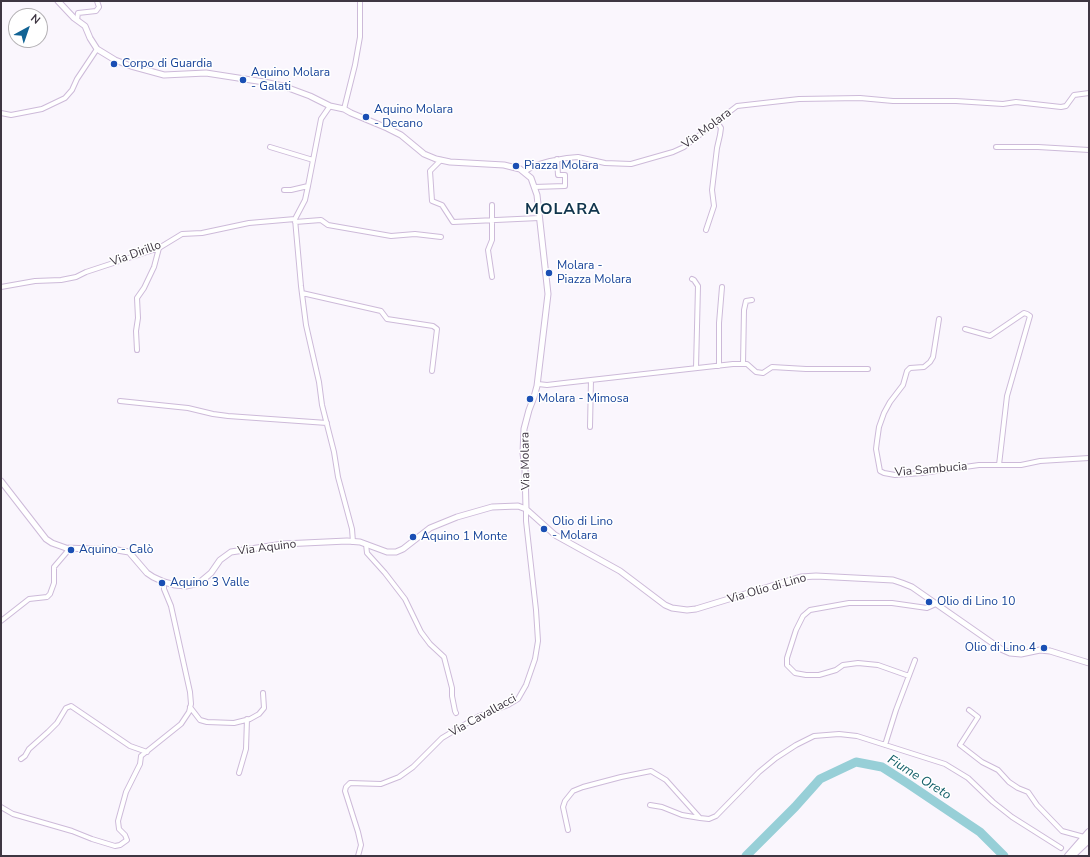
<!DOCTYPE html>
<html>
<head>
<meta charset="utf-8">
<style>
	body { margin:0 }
	#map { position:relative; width:1090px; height:857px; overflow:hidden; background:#faf6fd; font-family:"Nunito Sans",sans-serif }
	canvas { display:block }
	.frame { position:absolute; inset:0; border:2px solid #3e3642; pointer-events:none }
	.north { position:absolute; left:8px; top:8px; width:40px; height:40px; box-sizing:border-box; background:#fff; border:1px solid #b2afb3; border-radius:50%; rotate:40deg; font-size:11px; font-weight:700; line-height:16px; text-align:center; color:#3e3642 }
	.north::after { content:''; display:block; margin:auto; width:14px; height:18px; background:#116395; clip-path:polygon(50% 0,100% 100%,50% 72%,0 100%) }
</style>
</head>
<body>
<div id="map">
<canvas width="1090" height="857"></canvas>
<div class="frame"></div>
<div class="north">N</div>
</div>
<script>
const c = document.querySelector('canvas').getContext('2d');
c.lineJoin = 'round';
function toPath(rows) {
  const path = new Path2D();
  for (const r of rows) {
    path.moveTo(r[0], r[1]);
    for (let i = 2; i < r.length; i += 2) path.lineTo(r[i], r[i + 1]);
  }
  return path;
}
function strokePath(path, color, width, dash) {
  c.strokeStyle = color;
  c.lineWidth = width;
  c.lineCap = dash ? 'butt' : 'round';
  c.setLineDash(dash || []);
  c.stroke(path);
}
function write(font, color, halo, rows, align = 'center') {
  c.font = font + ' "Nunito Sans",sans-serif';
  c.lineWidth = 3;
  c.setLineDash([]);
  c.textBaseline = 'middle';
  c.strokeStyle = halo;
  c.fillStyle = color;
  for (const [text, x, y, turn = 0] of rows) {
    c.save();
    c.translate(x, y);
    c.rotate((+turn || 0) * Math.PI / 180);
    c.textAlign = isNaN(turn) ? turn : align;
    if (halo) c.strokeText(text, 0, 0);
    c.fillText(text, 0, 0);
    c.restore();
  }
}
const river = toPath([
	[746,856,795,807,820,779,856,762,882,767,907,783,980,832,1004,856]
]);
const minor = toPath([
	[77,20,78,13,96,11,99,7,97,1],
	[344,109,355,65,360,37,360,1],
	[1,113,11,115,42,109,65,98,72,90,77,79,97,49],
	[270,147,313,160],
	[996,147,1038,147,1089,150],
	[441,160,430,171,432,201,442,205,453,222,539,218],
	[524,172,536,165,550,161,567,158,578,157,605,163,631,164,673,152,684,147,737,106,799,99,860,98,893,101,956,101,1003,104,1016,102,1061,107,1066,106,1074,95,1089,93],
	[308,186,305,200,295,219,301,286,306,325,319,382,322,405,334,452,338,477,352,529,353,542],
	[534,187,565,186,565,175,558,175,557,159],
	[284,190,291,190,308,186,321,119,330,106],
	[295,222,321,220,328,225,391,236,415,234,441,237],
	[706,230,714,206,712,190,717,148,720,135,721,128,717,122],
	[492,277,488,250,492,240,492,205],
	[692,279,694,280,698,286,696,368],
	[1,287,35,281,61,280,76,277,86,272,159,248,182,234,202,233,249,223,295,219],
	[302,293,381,311,387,319,433,326,437,329,432,371],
	[939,319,933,357,930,362,924,367,910,368,907,371,903,385,890,402,884,413,879,427,877,441,876,449,880,471,884,473,895,475,922,473,979,465,1021,465,1040,461,1089,458],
	[965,329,990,336,1024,313,1027,314,1030,316,1007,396,999,465],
	[137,350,136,331,138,318,137,298,144,288,154,267,159,248],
	[743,364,744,310,746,301,752,300],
	[719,366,719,323,722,287],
	[538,384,547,385,564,383,733,364,747,364,756,372,763,373,772,367,806,369,868,369],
	[120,401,188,408,213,414,228,416,327,423],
	[590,427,591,380],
	[366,544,367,553,385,573,405,599,421,632,430,644,444,657,452,688,452,696,455,711,456,713],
	[1,621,29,599,47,597,50,594,54,583,54,567,66,553,69,548],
	[909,676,878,665,858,663,843,665,836,670,819,675,806,675,795,673,787,665,787,658,796,630,803,616,810,610,849,603,892,603,927,608,936,604],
	[190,707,200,720,207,722,234,723,250,719,259,714,264,708,263,693],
	[969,710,978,717,960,745,982,762,998,770,1009,782,1018,788,1028,792,1037,805,1062,831,1084,837],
	[885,745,896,710,915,660],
	[21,759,25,756,29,749,48,732,57,723,66,708,71,706,130,746,147,752],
	[239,773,246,749,247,719],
	[650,805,662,807,682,815,700,818],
	[1,807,13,814,72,831,92,839,115,846,120,845,127,840,125,835,119,829,118,821,126,792,140,764,141,756,181,724,189,712,191,704,190,692,171,606,164,589,164,582],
	[568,830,563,807,565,801,573,791,583,787,621,777,651,771,666,780,700,818,709,819,716,816,759,772,776,758,796,745,814,736,839,734,857,736,945,764,968,778,993,802,1012,817,1061,848],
	[358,856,361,845,358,832,345,791,346,787,350,783,381,784,399,777,413,767,442,738,479,716,508,705,518,699,526,685,535,659,538,641,536,610,526,521,526,509]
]);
const tertiary = toPath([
	[58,1,74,18,85,26,90,38,97,49,115,60,131,66,164,75,206,73,264,82,283,86,310,96,330,106,344,109,351,113,387,128,401,135,424,154,436,159,450,162,504,165,520,169,531,178,537,195,548,294,537,386,534,397,529,410,524,429,523,453,525,469,526,509],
	[1,481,46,539,52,543,66,548,117,550,129,552,147,573,153,577,164,582,175,585,186,586,199,583,211,573,220,560,231,552,283,544,347,541,360,542,387,552,396,552,403,549,430,528,457,517,492,507,518,506,526,509,555,535,620,571,665,605,672,608,687,610,696,609,801,577,816,576,893,580,902,583,912,587,1001,649,1010,653,1021,654,1040,650,1050,651,1089,663]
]);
const secondary = toPath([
	[1068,856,1089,832]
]);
const primary = toPath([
	[1071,856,1089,839]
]);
const markers = [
	[114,64,4,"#1a4fb4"],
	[243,80,4,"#1a4fb4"],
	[366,117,4,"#1a4fb4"],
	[516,166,4,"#1a4fb4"],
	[549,273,4,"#1a4fb4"],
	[530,399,4,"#1a4fb4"],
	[544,529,4,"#1a4fb4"],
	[413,537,4,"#1a4fb4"],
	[71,550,4,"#1a4fb4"],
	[162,583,4,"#1a4fb4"],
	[929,602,4,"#1a4fb4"],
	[1044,648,4,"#1a4fb4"]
];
const transitNames = [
	["Corpo di Guardia",122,64],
	["Aquino Molara",251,73],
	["- Galati",251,87],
	["Aquino Molara",374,110],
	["- Decano",374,124],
	["Piazza Molara",524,166],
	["Molara -",557,266],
	["Piazza Molara",557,280],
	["Molara - Mimosa",538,399],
	["Olio di Lino",552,522],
	["- Molara",552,536],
	["Aquino 1 Monte",421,537],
	["Aquino - Calò",79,550],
	["Aquino 3 Valle",170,583],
	["Olio di Lino 10",937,602],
	["Olio di Lino 4",1036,648,"right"]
];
const streetNames = [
	["Via Molara",707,129,-37],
	["Via Dirillo",136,254,-20],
	["Via Molara",526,461,-91],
	["Via Sambucia",931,470,-5],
	["Via Aquino",267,548,-7],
	["Via Olio di Lino",767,589,-16],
	["Via Cavallacci",483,716,-29]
];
const waterNames = [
	["Fiume Oreto",919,778,32]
];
const districtNames = [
	["MOLARA",563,210]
];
strokePath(river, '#97cfd7', 9);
strokePath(minor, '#cdbad9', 6);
strokePath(tertiary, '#cdbad9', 7);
strokePath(secondary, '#cdbad9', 8);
strokePath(primary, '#cdbad9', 9);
strokePath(minor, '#fff', 4);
strokePath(tertiary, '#fff', 5);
strokePath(secondary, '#fff', 6);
strokePath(primary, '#fff', 7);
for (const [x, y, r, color] of markers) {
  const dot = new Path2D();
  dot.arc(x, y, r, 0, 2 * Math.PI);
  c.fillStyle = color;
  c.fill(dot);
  strokePath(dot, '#fff', 1.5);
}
write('12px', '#164399', '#fff', transitNames, 'left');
write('12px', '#3e3642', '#fff', streetNames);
write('italic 13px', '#15606a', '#fff', waterNames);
c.letterSpacing = '1px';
write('bold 16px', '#11354d', '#fff', districtNames);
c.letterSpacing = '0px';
</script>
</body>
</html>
